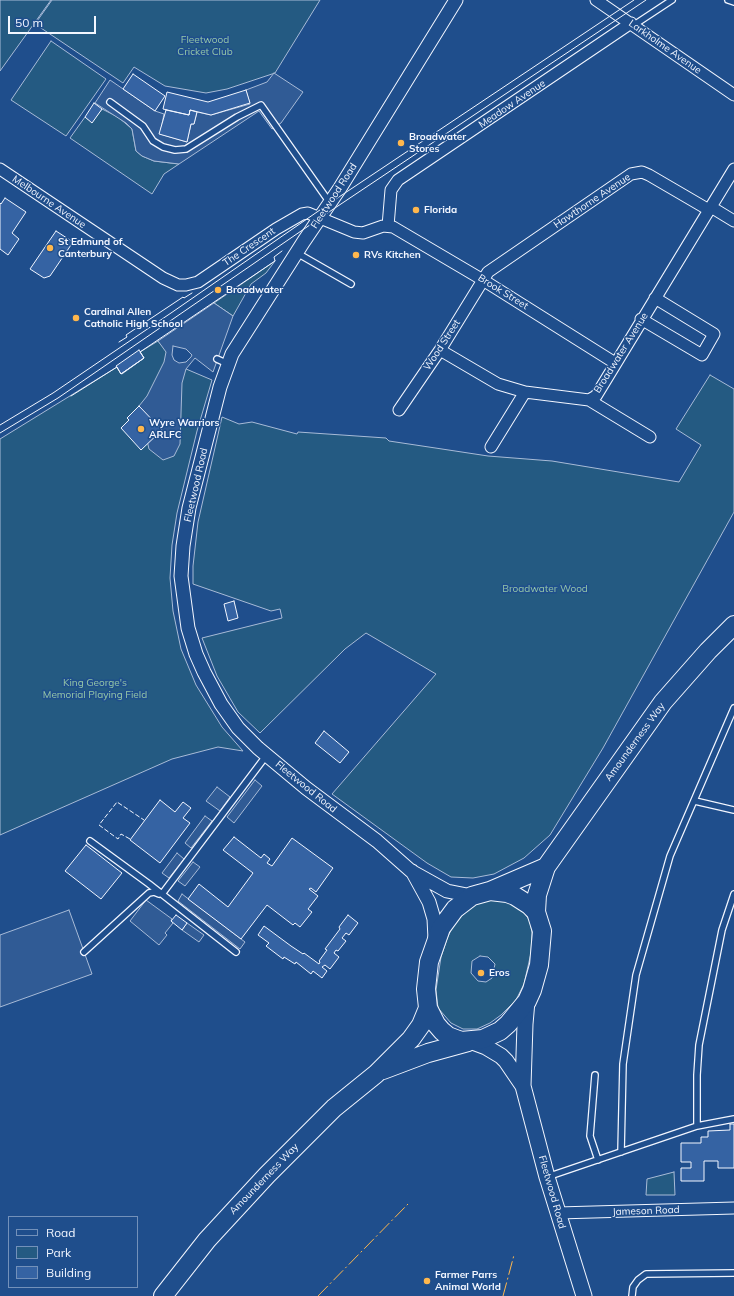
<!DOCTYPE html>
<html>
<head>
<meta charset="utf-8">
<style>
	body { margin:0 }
	#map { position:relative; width:734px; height:1296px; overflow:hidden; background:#1f4e8c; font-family:Mulish,sans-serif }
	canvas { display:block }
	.legend { position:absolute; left:8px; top:1216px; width:130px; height:72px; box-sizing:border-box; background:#1f4e8c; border:1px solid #7391ba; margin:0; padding:5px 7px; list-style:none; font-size:12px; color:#f2f6ff }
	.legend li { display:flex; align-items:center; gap:8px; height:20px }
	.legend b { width:20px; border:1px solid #7391ba }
	.scale { position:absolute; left:8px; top:16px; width:88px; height:18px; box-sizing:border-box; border:2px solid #f2f6ff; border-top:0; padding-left:5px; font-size:12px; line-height:14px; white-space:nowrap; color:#f2f6ff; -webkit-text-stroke:3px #1f4e8c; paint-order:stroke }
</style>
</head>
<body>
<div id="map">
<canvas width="734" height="1296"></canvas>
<ul class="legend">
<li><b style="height:5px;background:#1f4e8c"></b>Road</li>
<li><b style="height:11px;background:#245a82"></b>Park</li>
<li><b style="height:11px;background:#3563a3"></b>Building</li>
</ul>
<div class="scale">50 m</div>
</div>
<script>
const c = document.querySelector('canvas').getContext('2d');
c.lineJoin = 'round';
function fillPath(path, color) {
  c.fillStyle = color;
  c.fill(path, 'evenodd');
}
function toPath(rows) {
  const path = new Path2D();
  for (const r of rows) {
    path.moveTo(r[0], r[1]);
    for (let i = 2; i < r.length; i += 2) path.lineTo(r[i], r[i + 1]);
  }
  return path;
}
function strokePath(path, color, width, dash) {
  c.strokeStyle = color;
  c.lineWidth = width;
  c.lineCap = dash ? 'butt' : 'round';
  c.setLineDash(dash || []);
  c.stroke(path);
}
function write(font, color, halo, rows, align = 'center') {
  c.font = font + ' Mulish,sans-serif';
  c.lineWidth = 3;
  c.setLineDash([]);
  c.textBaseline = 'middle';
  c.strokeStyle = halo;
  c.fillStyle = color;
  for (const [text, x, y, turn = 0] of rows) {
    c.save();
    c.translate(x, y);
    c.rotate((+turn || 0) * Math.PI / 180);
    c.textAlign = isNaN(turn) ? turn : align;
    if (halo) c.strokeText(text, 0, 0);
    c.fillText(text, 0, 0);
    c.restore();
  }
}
const green = toPath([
	[0,0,51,0,0,71,0,0],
	[52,0,320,0,275,73,227,89,206,93,165,86,134,67,123,83,35,24,52,0],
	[51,41,106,79,66,136,11,100,51,41],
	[102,109,118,117,132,129,136,151,142,156,154,161,179,164,164,174,152,194,70,138,85,117,92,122,102,109],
	[275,261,266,273,251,284,233,316,214,303,275,261],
	[158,341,179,366,212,380,197,431,177,513,172,545,170,578,173,611,181,649,196,685,222,727,243,751,218,747,172,759,0,835,0,439,117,367,122,374,144,358,140,352,158,341],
	[710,375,734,389,734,512,603,748,550,835,524,858,494,874,473,878,451,877,427,863,332,794,436,674,366,633,345,649,260,733,238,712,217,676,202,638,282,618,280,609,271,611,193,584,193,566,198,522,222,417,239,424,252,422,297,434,298,432,386,438,389,441,442,449,488,456,552,461,679,482,701,445,676,429,710,375],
	[485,900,506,901,523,911,530,921,532,933,531,953,524,984,516,1000,501,1015,490,1023,477,1029,463,1029,451,1023,438,1008,436,990,441,957,447,939,454,923,473,905,485,900],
	[480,956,488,957,495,964,492,978,486,982,478,981,471,973,472,961,480,956],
	[674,1172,675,1195,646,1195,647,1179,674,1172]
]);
const parking = toPath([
	[274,73,303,92,281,123,272,129,259,111,179,164,154,161,142,156,136,151,132,129,126,123,95,103,110,80,155,111,164,114,160,134,187,142,191,124,194,124,197,112,211,115,250,104,246,90,267,82,274,73],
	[214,303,233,316,213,372,195,358,186,369,182,383,180,444,174,456,163,460,149,449,139,406,147,396,164,362,166,352,158,341,214,303],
	[173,346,186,349,192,355,191,357,186,362,179,363,174,360,172,355,173,346],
	[255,780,262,786,234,823,227,817,255,780],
	[217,787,230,797,220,811,206,801,217,787],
	[205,816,212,821,191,848,185,843,205,816],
	[177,853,184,859,169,878,162,873,177,853],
	[193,862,200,867,185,886,178,881,193,862],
	[182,894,245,942,240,949,178,901,182,894],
	[146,900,172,919,171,921,173,923,165,933,167,935,159,945,130,921,146,900],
	[69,910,92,974,0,1007,0,935,69,910],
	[187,923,204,935,199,942,182,930,187,923]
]);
const building = toPath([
	[133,74,165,96,155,111,123,89,133,74],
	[246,90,250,103,211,115,190,110,189,115,163,109,167,92,208,102,246,90],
	[94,103,102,109,92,123,85,117,94,103],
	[166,110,189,115,190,110,197,112,194,124,191,124,187,142,159,134,166,110],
	[5,198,26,212,12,233,19,239,8,255,0,249,0,203,1,204,5,198],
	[56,231,73,242,50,276,44,278,30,269,56,231],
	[139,350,144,358,121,374,116,366,139,350],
	[139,406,162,430,141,450,121,428,129,420,127,418,139,406],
	[234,601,238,618,228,621,224,604,234,601],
	[324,731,349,752,340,763,315,743,324,731],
	[160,800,175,812,183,802,191,808,183,818,190,823,160,863,130,840,160,800],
	[234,837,261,858,264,854,270,859,267,863,272,866,292,838,333,868,316,892,311,888,309,889,318,896,308,909,312,912,300,927,295,923,293,925,267,905,241,939,188,899,199,884,228,907,253,873,223,850,234,837],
	[86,845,122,873,101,899,65,871,86,845],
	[176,915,187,923,182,930,171,921,176,915],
	[348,915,358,923,349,935,346,933,342,938,346,941,338,951,336,950,334,953,339,957,330,969,325,965,322,967,327,971,322,978,313,971,311,974,296,962,295,964,284,957,283,959,266,946,269,943,258,935,264,926,291,946,303,954,304,953,319,964,320,962,319,961,327,950,325,949,340,929,339,927,348,915],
	[730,1124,734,1124,734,1168,718,1168,718,1161,704,1161,704,1181,681,1181,681,1168,691,1168,691,1162,681,1162,681,1143,701,1143,701,1137,708,1137,708,1131,730,1130,730,1124]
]);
const service = toPath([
	[728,0,734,2],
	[634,25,672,0],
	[110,102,143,126,153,141,163,147,175,150,186,149,237,117,261,105,330,203],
	[297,253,351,284],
	[217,359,228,364],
	[695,801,734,810],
	[90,841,149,884,236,952],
	[162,894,266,756],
	[84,952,149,893,154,892,159,894],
	[595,1075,590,1136,598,1160],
	[697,1126,697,1075,699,1045,722,930,734,894],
	[621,1152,623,1064,636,975,670,856,734,708],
	[547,1177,697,1126,734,1119],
	[632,1296,633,1287,638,1280,646,1274,734,1273]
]);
const minor = toPath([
	[596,0,734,95],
	[0,169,163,278,178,285,186,285,198,282,276,229,302,214,308,213,354,232,363,233,383,226,393,227,483,280,615,363],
	[711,207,734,221],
	[388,226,391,190,398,180,631,23],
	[641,319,702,355,714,334,655,298],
	[440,350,498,384,525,392,589,400,596,396,734,169],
	[589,400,650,437],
	[399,410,440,350,488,272,631,174,642,172,649,175,709,210],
	[491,447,525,392],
	[558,1213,734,1208]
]);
const tertiary = toPath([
	[456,0,340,188,304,241,232,354,220,387,189,508,183,546,181,576,188,628,196,654,204,672,221,704,238,728,258,748,306,788,377,841,411,871,447,891,472,896],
	[412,871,429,902,434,919,435,939]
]);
const secondary = toPath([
	[527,1001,525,1024,523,1086,547,1177,584,1296],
	[470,1041,486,1047,501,1056,506,1061,523,1086]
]);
const trunk = toPath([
	[490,891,507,893,515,896,529,905,536,912,542,931,539,965,532,990,527,1001,508,1024,500,1031,483,1039,461,1041,448,1036,442,1031,436,1024,428,1008,426,989,429,962,441,928,455,909,472,896,490,891],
	[490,891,546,867],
	[536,912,537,895,546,867,663,702,708,651,734,625],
	[383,1070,428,1053,468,1042],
	[163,1296,207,1240,267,1175,334,1108,376,1074,411,1039,421,1025,428,1008]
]);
const tram = toPath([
	[119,342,127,337,126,335,183,297,184,298,192,293],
	[71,396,117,367,121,374,144,358,140,352,275,261,274,257,282,251],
	[0,425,53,393,171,313,330,203,634,0],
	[0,433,58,398,320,218,646,0]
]);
const fence = toPath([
	[130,839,121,834,118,839,99,825,117,802,144,820]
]);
const power = toPath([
	[318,1296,408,1204],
	[503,1296,514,1255]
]);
const markers = [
	[401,143,4,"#ffb74d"],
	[416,210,4,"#ffb74d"],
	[50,248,4,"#ffb74d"],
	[356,255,4,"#ffb74d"],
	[218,290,4,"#ffb74d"],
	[76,318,4,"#ffb74d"],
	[141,429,4,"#ffb74d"],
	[481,973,4,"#ffb74d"],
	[427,1281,4,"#ffb74d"]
];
const parkNames = [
	["Fleetwood",205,40],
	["Cricket Club",205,52],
	["Broadwater Wood",545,589],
	["King George's",95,683],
	["Memorial Playing Field",95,695]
];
const streetNames = [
	["Larkholme Avenue",665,47,35],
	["Meadow Avenue",512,104,-34],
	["Fleetwood Road",334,196,-57],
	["Hawthorne Avenue",592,201,-34],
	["Melbourne Avenue",49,202,34],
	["The Crescent",249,247,-34],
	["Brook Street",503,292,32],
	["Wood Street",442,345,-57],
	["Broadwater Avenue",621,353,-58],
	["Fleetwood Road",196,485,-77],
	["Amounderness Way",635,742,-54],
	["Fleetwood Road",306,787,39],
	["Amounderness Way",264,1179,-46],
	["Fleetwood Road",552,1192,74],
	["Jameson Road",646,1211,-2]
];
const poiNames = [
	["Broadwater",409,137],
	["Stores",409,149],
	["Florida",424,210],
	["St Edmund of",58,242],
	["Canterbury",58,254],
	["RVs Kitchen",364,255],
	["Broadwater",226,290],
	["Cardinal Allen",84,312],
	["Catholic High School",84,324],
	["Wyre Warriors",149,423],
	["ARLFC",149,435],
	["Eros",489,973],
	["Farmer Parrs",435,1275],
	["Animal World",435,1287]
];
fillPath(green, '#245a82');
strokePath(green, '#a8bbd7', 1);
fillPath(parking, '#305b95');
strokePath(parking, '#a8bbd7', 1);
fillPath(building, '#3563a3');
strokePath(building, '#f2f6ff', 1);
strokePath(service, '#f2f6ff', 8);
strokePath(minor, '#f2f6ff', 13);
strokePath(tertiary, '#f2f6ff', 15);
strokePath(secondary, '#f2f6ff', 17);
strokePath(trunk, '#f2f6ff', 20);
strokePath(service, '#1f4e8c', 5.5);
strokePath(minor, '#1f4e8c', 11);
strokePath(tertiary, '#1f4e8c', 13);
strokePath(secondary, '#1f4e8c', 15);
strokePath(trunk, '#1f4e8c', 18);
strokePath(tram, '#f2f6ff', 1);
strokePath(fence, '#f2f6ff', 1, [5, 2]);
strokePath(power, '#ffb74d', 1, [14, 3, 2, 3]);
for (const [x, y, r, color] of markers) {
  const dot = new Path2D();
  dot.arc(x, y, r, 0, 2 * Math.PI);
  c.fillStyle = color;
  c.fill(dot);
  strokePath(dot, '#1f4e8c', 1.5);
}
write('10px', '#97c8a6', '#1f4e8c', parkNames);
write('10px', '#f2f6ff', '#1f4e8c', streetNames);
write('bold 10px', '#f2f6ff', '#1f4e8c', poiNames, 'left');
</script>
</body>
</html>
